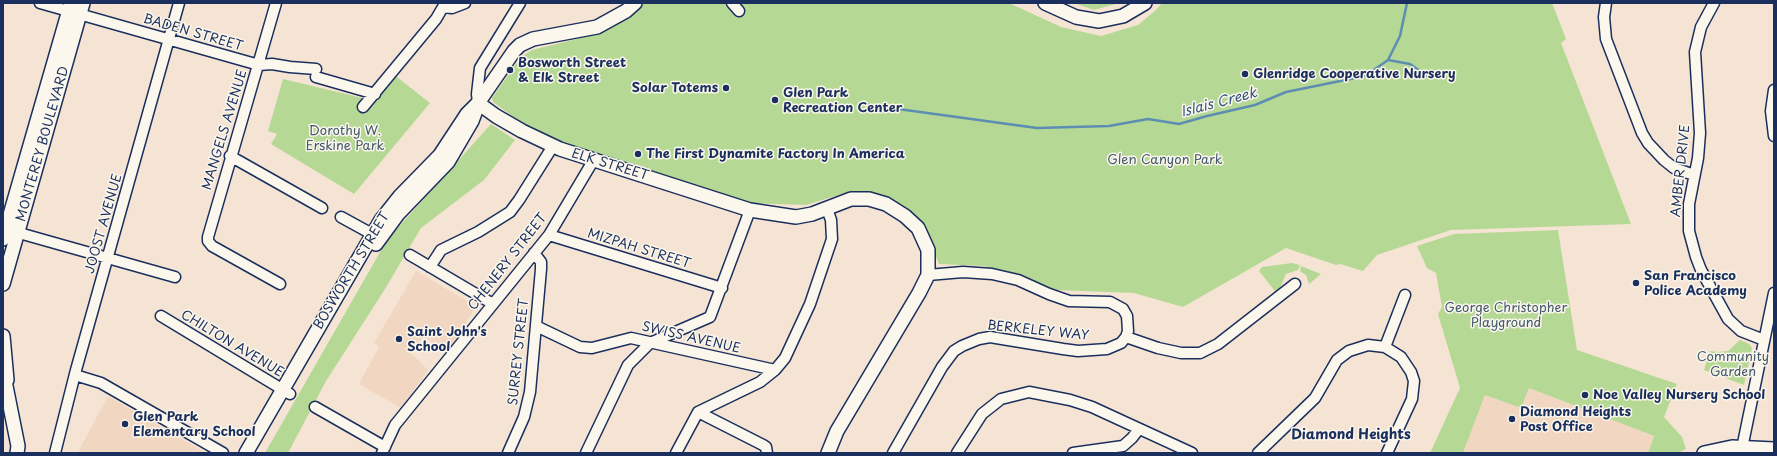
<!DOCTYPE html>
<html>
<head>
<meta charset="utf-8">
<style>
	body { margin:0 }
	#map { position:relative; width:1777px; height:456px; overflow:hidden; background:#f5e4d3; font-family:"Playpen Sans",sans-serif }
	canvas { display:block }
	.frame { position:absolute; inset:0; border:4px solid #1b2f5e; pointer-events:none }
</style>
</head>
<body>
<div id="map">
<canvas width="1777" height="456"></canvas>
<div class="frame"></div>
</div>
<script>
const c = document.querySelector('canvas').getContext('2d');
c.lineJoin = 'round';
function fillPath(path, color) {
  c.fillStyle = color;
  c.fill(path, 'evenodd');
}
function toPath(rows) {
  const path = new Path2D();
  for (const r of rows) {
    path.moveTo(r[0], r[1]);
    for (let i = 2; i < r.length; i += 2) path.lineTo(r[i], r[i + 1]);
  }
  return path;
}
function strokePath(path, color, width, dash) {
  c.strokeStyle = color;
  c.lineWidth = width;
  c.lineCap = dash ? 'butt' : 'round';
  c.setLineDash(dash || []);
  c.stroke(path);
}
function write(font, color, halo, rows, align = 'center') {
  c.font = font + ' "Playpen Sans",sans-serif';
  c.lineWidth = 3;
  c.setLineDash([]);
  c.textBaseline = 'middle';
  c.strokeStyle = halo;
  c.fillStyle = color;
  for (const [text, x, y, turn = 0] of rows) {
    c.save();
    c.translate(x, y);
    c.rotate((+turn || 0) * Math.PI / 180);
    c.textAlign = isNaN(turn) ? turn : align;
    if (halo) c.strokeText(text, 0, 0);
    c.fillText(text, 0, 0);
    c.restore();
  }
}
const built = toPath([
	[416,271,476,306,449,352,423,337,411,353,428,370,401,408,359,384,379,347,374,343],
	[1529,388,1654,436,1648,453,1463,453,1485,395,1521,408],
	[108,396,206,453,81,453,78,452]
]);
const green = toPath([
	[642,3,1009,3,1061,27,1101,36,1138,25,1156,10,1162,3,1552,3,1566,39,1561,43,1631,224,1451,230,1377,255,1363,271,1340,264,1336,265,1286,248,1183,307,1134,293,1055,290,984,266,939,264,928,236,875,195,858,192,845,193,806,205,746,203,566,145,526,126,493,102,492,98,521,57,532,50,585,37,630,16],
	[1074,3,1119,3,1094,10],
	[393,74,430,103,354,194,271,144,277,134,268,131,283,79,371,100],
	[491,124,515,140,484,180,421,228,385,289,326,381,288,453,265,453,387,240],
	[1558,230,1577,350,1677,384,1664,417,1682,437,1686,449,1677,453,1648,453,1654,436,1529,388,1521,408,1485,395,1463,453,1430,453,1460,388,1438,314,1442,307,1436,273,1427,268,1417,246,1454,234],
	[1292,263,1300,265,1298,270,1286,274,1280,288,1275,291,1259,271,1262,267],
	[1301,266,1321,274,1309,284,1306,275,1300,271],
	[1740,340,1749,344,1752,348,1744,385,1704,370,1710,351,1718,352,1728,351]
]);
const stream = toPath([
	[1388,60,1410,64,1427,76],
	[869,105,1037,128,1109,126,1148,119,1179,124,1207,116,1255,105,1286,92,1365,76,1388,60,1400,36,1407,3]
]);
const minor = toPath([
	[40,3,259,65,272,64,290,67,316,69],
	[276,3,208,237,208,241,212,246,280,284],
	[732,3,739,11],
	[1606,3,1604,17,1606,39,1642,133,1648,143,1664,160,1674,168,1694,175],
	[1714,3,1701,27,1695,52,1700,133,1698,158,1689,204,1689,231,1696,257,1701,270,1728,319,1741,331,1764,340],
	[316,77,375,94],
	[1774,90,1771,111,1774,136],
	[478,103,477,94,480,68,520,3],
	[363,107,436,19,443,7,452,8,465,3],
	[230,156,322,208],
	[341,217,372,234],
	[12,231,175,277],
	[549,235,722,288],
	[410,255,493,304],
	[430,267,441,250,478,232,510,212,519,200,553,146],
	[161,316,290,394],
	[536,326,580,347,592,348,631,338,775,370],
	[1126,337,1158,348,1181,353,1200,353,1218,344,1295,284],
	[1385,347,1405,295],
	[75,375,101,383,223,453],
	[315,407,385,447],
	[698,412,763,445,766,447,767,453],
	[55,453,76,370,179,3],
	[382,453,395,425,549,235,593,161],
	[508,453,524,417,530,392,541,269,541,262,534,253],
	[586,453,628,365,650,343,710,317,750,210],
	[676,453,698,412,760,382,775,370,785,358,810,304,832,239,831,220,827,209],
	[893,453,942,367,954,351,962,346,979,339,990,337,1063,349,1078,351,1107,349,1121,343,1126,337,1128,331,1127,316,1123,309,1110,302,1069,301,1049,294,1018,280,992,274,963,272,928,275],
	[957,453,982,414,1001,399,1029,392,1070,400,1092,407,1192,453],
	[1073,453,1123,446,1132,438,1139,429],
	[1258,453,1315,398,1337,360,1349,351,1368,345,1385,347,1401,357,1411,372,1414,381,1412,399,1387,453],
	[1741,453,1774,293]
]);
const major = toPath([
	[1045,3,1076,17,1099,21,1123,16,1145,3],
	[478,103,496,116,522,131,560,149,750,210,796,217,812,214,851,199,869,199,886,204,905,216,918,228,928,250,928,275,919,293,837,431,828,453],
	[3,239,71,3],
	[376,244,398,214,448,162,472,121,475,113],
	[3,284,83,3],
	[3,336,7,380],
	[3,371,18,446,17,453],
	[246,453,381,220,400,196,440,155,467,114,478,103,514,51,520,45,533,39,597,27,626,11,635,3],
	[1704,453,1732,447,1774,449]
]);
const markers = [
	[510,70,4,"#1b2f5e"],
	[1245,74,4,"#1b2f5e"],
	[726,88,4,"#1b2f5e"],
	[775,100,4,"#1b2f5e"],
	[638,154,4,"#1b2f5e"],
	[1636,283,4,"#1b2f5e"],
	[399,339,4,"#1b2f5e"],
	[1585,395,4,"#1b2f5e"],
	[1512,419,4,"#1b2f5e"],
	[125,424,4,"#1b2f5e"]
];
const streetNames = [
	["BADEN STREET",193,33,16],
	["MANGELS AVENUE",225,130,-73],
	["MONTEREY BOULEVARD",43,144,-74],
	["ELK STREET",610,165,17],
	["AMBER DRIVE",1681,171,-84],
	["JOOST AVENUE",104,224,-74],
	["MIZPAH STREET",639,249,17],
	["CHENERY STREET",508,262,-52],
	["BOSWORTH STREET",352,271,-59],
	["BERKELEY WAY",1038,331,6],
	["SWISS AVENUE",691,338,13],
	["CHILTON AVENUE",232,344,31],
	["SURREY STREET",519,352,-84]
];
const poiNames = [
	["Bosworth Street",518,63],
	["& Elk Street",518,78],
	["Glenridge Cooperative Nursery",1253,74],
	["Solar Totems",718,88,"right"],
	["Glen Park",783,93],
	["Recreation Center",783,108],
	["The First Dynamite Factory In America",646,154],
	["San Francisco",1644,276],
	["Police Academy",1644,291],
	["Saint John's",407,332],
	["School",407,347],
	["Noe Valley Nursery School",1593,395],
	["Diamond Heights",1520,412],
	["Post Office",1520,427],
	["Glen Park",133,417],
	["Elementary School",133,432]
];
const parkNames = [
	["Dorothy W.",345,131],
	["Erskine Park",345,146],
	["Glen Canyon Park",1165,160],
	["George Christopher",1506,308],
	["Playground",1506,323],
	["Community",1733,357],
	["Garden",1733,372]
];
const waterNames = [
	["Islais Creek",1219,103,-15]
];
const neighbourhoodNames = [
	["Diamond Heights",1351,435]
];
fillPath(built, '#f1d7c2');
fillPath(green, '#b5d994');
strokePath(stream, '#5d8db2', 2.5);
strokePath(minor, '#1b2f5e', 13);
strokePath(major, '#1b2f5e', 16);
strokePath(minor, '#fbf7ec', 10);
strokePath(major, '#fbf7ec', 13);
for (const [x, y, r, color] of markers) {
  const dot = new Path2D();
  dot.arc(x, y, r, 0, 2 * Math.PI);
  c.fillStyle = color;
  c.fill(dot);
  strokePath(dot, '#fbf7ec', 1.5);
}
write('13px', '#1b2f5e', '#fbf7ec', streetNames);
write('bold 13px', '#1b2f5e', '#fbf7ec', poiNames, 'left');
write('13px', '#425a6c', '#fbf7ec', parkNames);
write('italic 14px', '#365681', '#fbf7ec', waterNames);
write('bold 14px', '#1b2f5e', '#fbf7ec', neighbourhoodNames);
</script>
</body>
</html>
